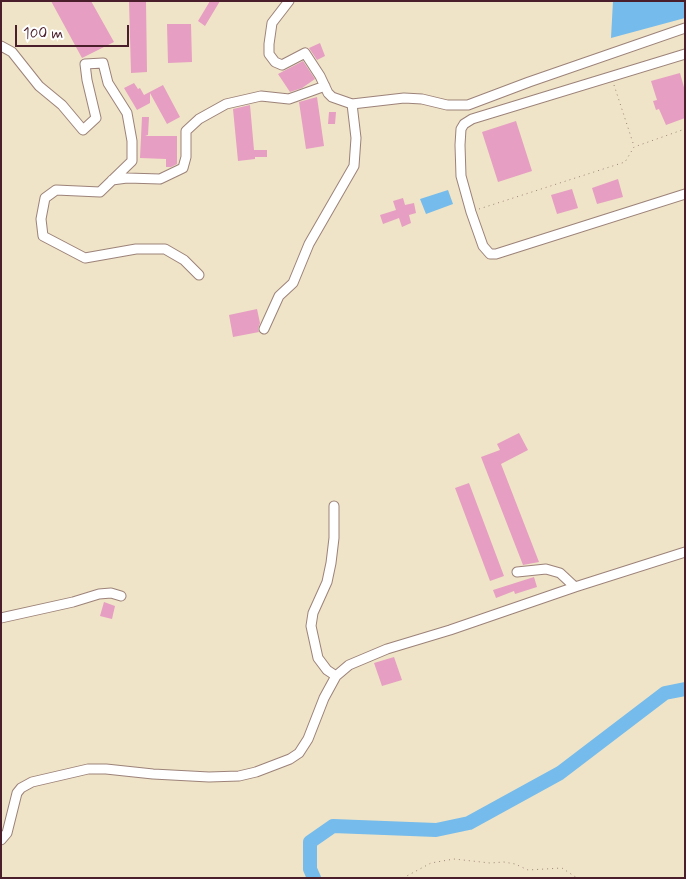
<!DOCTYPE html>
<html>
<head>
<meta charset="utf-8">
<style>
	body { margin:0 }
	#map { position:relative; width:686px; height:879px; overflow:hidden; background:#efe4c7; font-family:Mynerve,sans-serif }
	canvas { display:block }
	.frame { position:absolute; inset:0; border:2px solid #4a1f2b; pointer-events:none }
	.scale { position:absolute; left:15px; top:25px; width:114px; height:22px; box-sizing:border-box; border:2px solid #4a1f2b; border-top:0; padding-left:6px; font-size:15px; line-height:18px; white-space:nowrap; color:#4a1f2b; -webkit-text-stroke:4px #fff; paint-order:stroke }
</style>
</head>
<body>
<div id="map">
<canvas width="686" height="879"></canvas>
<div class="frame"></div>
<div class="scale">100 m</div>
</div>
<script>
const c = document.querySelector('canvas').getContext('2d');
c.lineJoin = 'round';
function fillPath(path, color) {
  c.fillStyle = color;
  c.fill(path, 'evenodd');
}
function toPath(rows) {
  const path = new Path2D();
  for (const r of rows) {
    path.moveTo(r[0], r[1]);
    for (let i = 2; i < r.length; i += 2) path.lineTo(r[i], r[i + 1]);
  }
  return path;
}
function strokePath(path, color, width, dash) {
  c.strokeStyle = color;
  c.lineWidth = width;
  c.lineCap = dash ? 'butt' : 'round';
  c.setLineDash(dash || []);
  c.stroke(path);
}
const water = toPath([
	[613,1,685,1,685,18,611,38],
	[448,190,453,204,426,214,420,199]
]);
const river = toPath([
	[314,878,310,869,310,842,333,826,436,830,469,823,560,773,665,693,685,689]
]);
const building = toPath([
	[51,1,91,1,114,42,82,58],
	[129,1,146,1,147,72,131,73],
	[210,1,220,1,205,26,198,21],
	[167,24,191,24,192,62,168,63],
	[320,43,325,56,317,60,309,48],
	[303,61,315,79,302,88,290,92,278,74],
	[680,73,685,91,685,118,666,125,659,109,656,110,653,101,657,100,651,81],
	[134,83,138,89,140,88,144,95,163,85,180,117,167,124,150,93,150,103,137,110,124,88],
	[317,97,324,146,306,149,299,102],
	[250,105,254,150,267,150,267,157,255,157,255,159,238,161,233,109],
	[329,112,336,112,335,124,328,124],
	[142,117,149,117,148,135,145,136,177,136,177,164,171,167,166,167,166,159,140,158],
	[516,121,532,171,498,182,482,132],
	[618,179,623,197,597,204,592,188],
	[572,189,578,208,557,214,551,195],
	[403,198,405,205,414,203,416,213,409,215,411,223,402,227,399,218,383,224,380,215,396,210,393,201],
	[257,309,260,323,258,329,259,332,233,337,229,315],
	[519,433,528,450,501,464,539,562,523,565,481,457,500,450,497,444],
	[469,483,504,576,490,581,455,488],
	[534,577,537,587,515,594,514,591,496,598,493,590],
	[104,602,115,606,112,619,100,616],
	[394,657,402,680,382,686,374,663]
]);
const path = toPath([
	[614,85,634,146],
	[479,209,625,162,634,147,685,129],
	[403,878,431,863,454,859,490,863,504,862,515,864,528,870,562,868,577,878]
]);
const minor = toPath([
	[289,1,272,23,269,44,269,54,275,62,282,65,305,53,320,76,328,93,332,97,352,104,404,98,422,99,447,105,468,105,529,82,685,28],
	[1,46,12,52,39,86,62,105,83,130,96,118,87,80,85,64,103,63,108,83,127,113,132,141,132,161,100,192,56,190,45,198,41,219,43,236,85,258,136,249,165,249,184,260,199,275],
	[685,54,472,119,464,124,461,129,460,145,461,176,471,212,483,246,490,254,496,254,685,194],
	[112,180,127,178,160,179,183,168,186,157,186,131,199,119,226,104,261,96,289,99,325,86],
	[264,329,279,296,293,283,309,244,354,166,356,138,352,104],
	[334,506,334,538,331,563,327,582,313,613,311,626,318,658,327,670,336,676],
	[517,572,546,569,560,573,575,587],
	[1,618,73,602,99,594,111,593,121,596],
	[1,840,7,833,17,793,21,788,32,782,88,769,106,769,153,774,209,777,239,776,256,772,290,759,299,753,308,739,324,698,336,676,349,665,387,649,450,630,575,587,685,552]
]);
fillPath(water, '#75bbec');
strokePath(river, '#75bbec', 14);
fillPath(building, '#e69ec2');
strokePath(minor, '#9c8279', 11);
strokePath(path, '#9c8279', 1, [1, 4]);
strokePath(minor, '#fff', 9);
</script>
</body>
</html>
